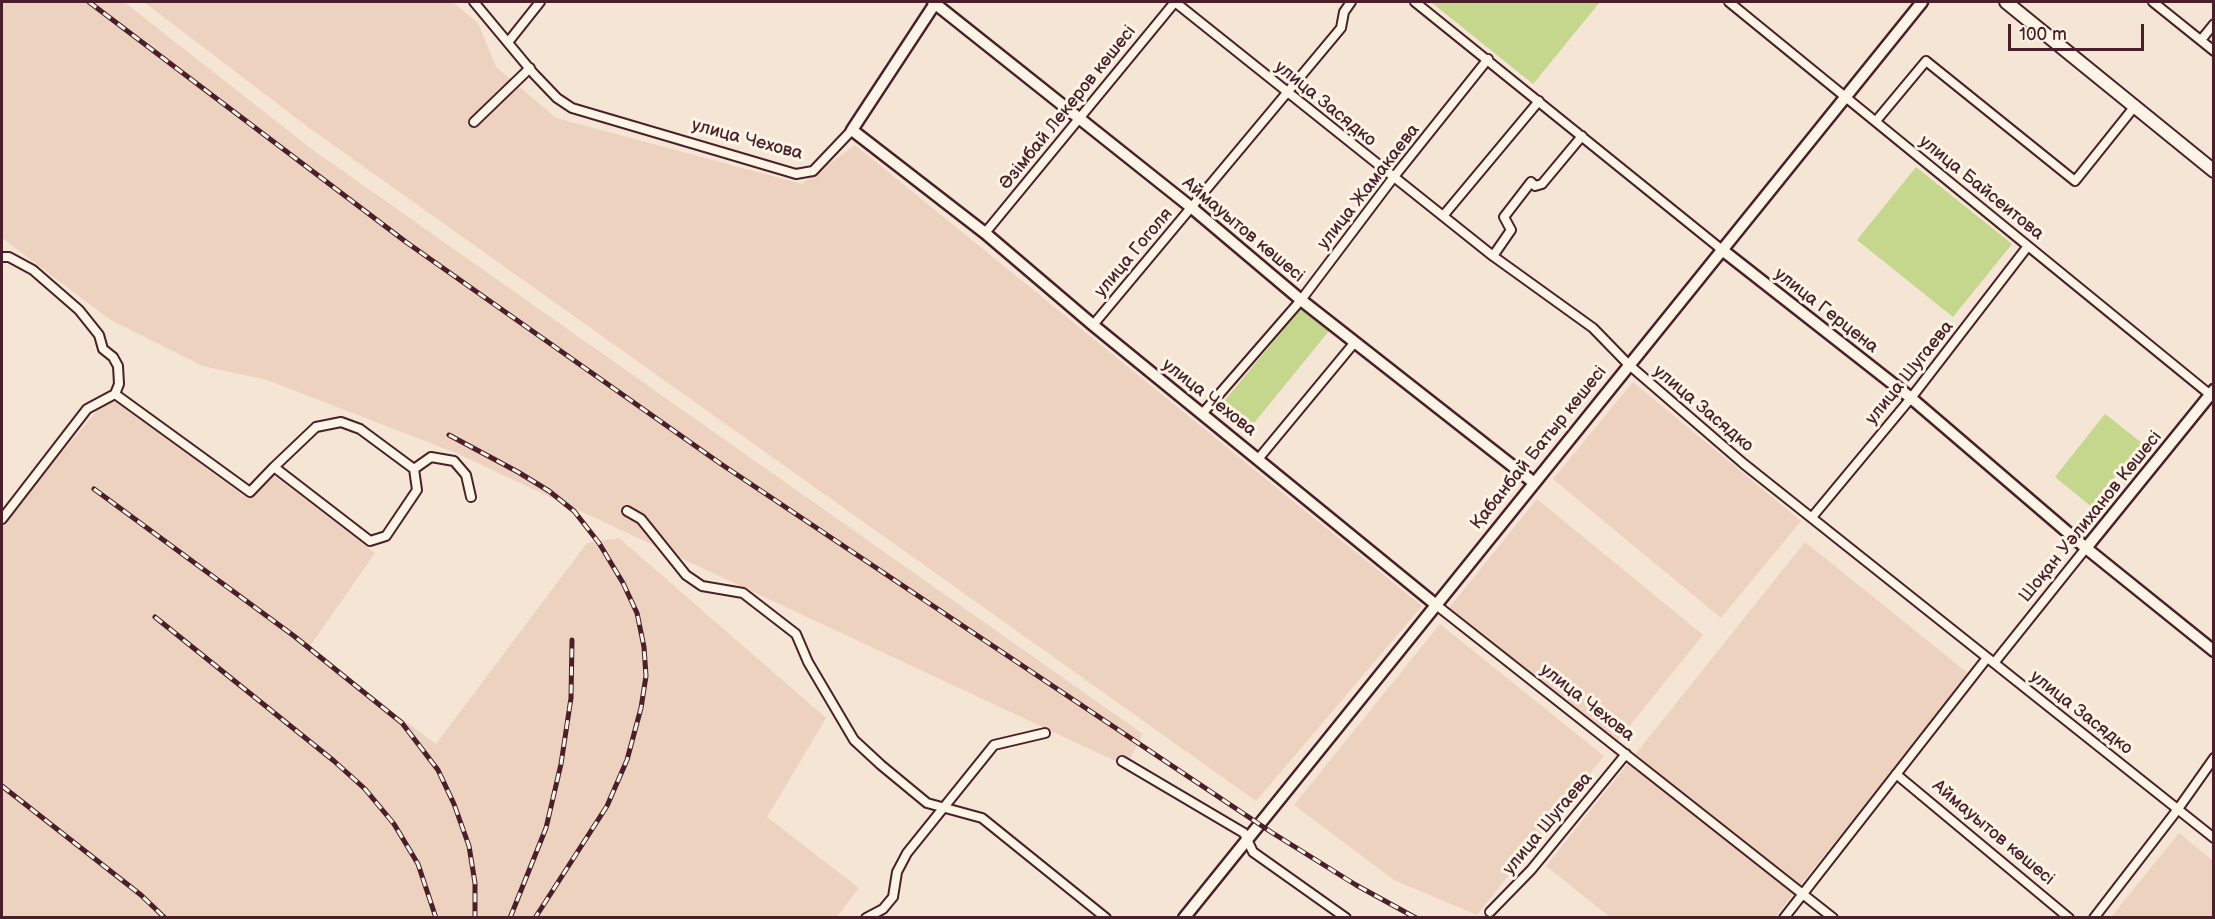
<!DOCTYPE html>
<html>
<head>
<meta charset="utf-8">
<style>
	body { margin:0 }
	#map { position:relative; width:2215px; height:919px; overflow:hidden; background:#f5e5d4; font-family:"Balsamiq Sans",sans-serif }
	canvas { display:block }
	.frame { position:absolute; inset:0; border:3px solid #4a1f2b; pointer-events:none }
	.scale { position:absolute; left:2008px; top:24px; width:136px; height:27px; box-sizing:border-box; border:3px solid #4a1f2b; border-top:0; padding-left:8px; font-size:18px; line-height:21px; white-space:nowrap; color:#4a1f2b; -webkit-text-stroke:4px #fcf5e5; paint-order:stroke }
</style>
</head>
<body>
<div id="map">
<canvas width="2215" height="919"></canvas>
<div class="frame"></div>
<div class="scale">100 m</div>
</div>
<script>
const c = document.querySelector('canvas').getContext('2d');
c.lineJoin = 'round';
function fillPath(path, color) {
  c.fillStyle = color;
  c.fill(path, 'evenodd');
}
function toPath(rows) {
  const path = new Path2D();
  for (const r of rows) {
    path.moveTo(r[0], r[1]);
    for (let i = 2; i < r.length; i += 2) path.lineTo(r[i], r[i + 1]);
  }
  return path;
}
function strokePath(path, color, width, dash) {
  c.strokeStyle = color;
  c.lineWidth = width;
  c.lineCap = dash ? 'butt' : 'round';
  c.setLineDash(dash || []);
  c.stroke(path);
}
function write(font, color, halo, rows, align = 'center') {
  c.font = font + ' "Balsamiq Sans",sans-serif';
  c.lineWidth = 6;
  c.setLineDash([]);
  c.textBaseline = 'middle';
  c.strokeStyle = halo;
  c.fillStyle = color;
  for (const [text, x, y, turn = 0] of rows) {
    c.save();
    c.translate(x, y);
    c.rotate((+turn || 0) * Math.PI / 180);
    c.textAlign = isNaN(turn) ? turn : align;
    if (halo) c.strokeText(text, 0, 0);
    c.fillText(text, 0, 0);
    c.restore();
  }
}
const built = toPath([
	[2,2,124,2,313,150,1143,734,1126,766,456,453,267,380,203,366,109,319,2,238],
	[144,2,452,2,478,23,496,67,556,118,802,184,855,145,1422,606,1256,801,308,127],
	[1633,382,1801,521,1721,618,1553,479],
	[109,397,244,496,271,473,375,553,308,649,436,744,587,543,619,538,826,718,767,817,859,888,836,918,2,918,2,522],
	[1537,499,1703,635,1615,744,1449,608],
	[1805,542,1969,674,1775,917,1610,917,1546,866],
	[1440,624,1604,756,1477,915,1394,880,1294,805],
	[2179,833,2213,861,2213,917,2111,917]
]);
const green = toPath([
	[1431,2,1600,2,1533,84],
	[1916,167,2012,244,1953,317,1857,240],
	[1301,308,1329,331,1250,428,1221,405],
	[2105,414,2142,443,2092,507,2055,477]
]);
const street = toPath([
	[474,2,534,74,557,98,572,108,796,174,813,171,852,130],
	[1175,2,1493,256,1593,328,1628,364,1744,464,2214,838],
	[1415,2,1721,249],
	[1729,2,2213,397],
	[2153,2,2214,51],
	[2201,40,2214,24],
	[509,41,540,2],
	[1876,121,1926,61,2075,181,2135,106],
	[474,122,530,68],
	[1443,216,1539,101],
	[985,233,1175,2],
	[1493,256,1511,230,1504,217,1531,182,1535,186,1542,184,1582,136],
	[2,257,9,257,33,270,79,310,99,335,103,349,113,357,118,366,119,384,115,394],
	[1093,325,1341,28,1344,12,1351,2],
	[1202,414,1301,300,1393,178,1488,59],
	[1259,458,1355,342],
	[414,469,431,457,454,461,466,475,471,497],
	[627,511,641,519,686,575,702,586,743,593,796,634,808,662,854,740,881,765,927,803,982,818,1106,918],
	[1813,516,1911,398,2028,246],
	[2,519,87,409,115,394,250,492,274,467,316,427,341,422,360,429,414,469,417,490,386,536,370,541,274,467],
	[1435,604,1833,918],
	[1994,663,2086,548],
	[1122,761,1244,833,1253,852,1346,918],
	[1896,774,2069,918],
	[1490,912,1531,870,1626,754],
	[866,918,883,909,893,897,897,872,907,853,994,745,1045,733],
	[1784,918,1987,658],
	[2094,918,2178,809,2214,758]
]);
const secondary = toPath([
	[933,2,1192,208,1301,300,1533,482],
	[936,2,852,130,985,233,1093,325,1435,604],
	[1721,249,1911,398,2086,548,2214,651],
	[2086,548,2214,390],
	[1184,918,1922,2]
]);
const primary = toPath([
	[2006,2,2214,171]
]);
const rail = toPath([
	[89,2,406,242,721,464,1271,832,1356,885,1416,918],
	[449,435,518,472,549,491,574,511,599,543,623,583,637,613,644,647,646,676,641,708,627,760,607,806,535,918],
	[94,489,294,636,402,723,438,770,454,804,469,846,475,883,475,918],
	[155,617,334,761,365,789,394,824,418,864,436,918],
	[2,786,141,895,165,918],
	[510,918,546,828,561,764,571,698,572,640]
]);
const streetNames = [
	["улица Засядко",1325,104,39],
	["Әзімбай Лекеров көшесі",1068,108,-51],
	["улица Чехова",747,140,15],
	["улица Жамакаева",1369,187,-52],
	["улица Байсеитова",1981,188,39],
	["Аймауытов көшесі",1243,230,40],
	["улица Гоголя",1134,253,-50],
	["улица Герцена",1826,311,38],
	["улица Шугаева",1910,373,-51],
	["улица Чехова",1209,398,38],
	["улица Засядко",1703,409,40],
	["Қабанбай Батыр көшесі",1539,448,-51],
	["Шоқан Уәлиханов Көшесі",2091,517,-51],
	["улица Чехова",1587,703,38],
	["улица Засядко",2081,713,38],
	["улица Шугаева",1548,824,-50],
	["Аймауытов көшесі",1993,833,40]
];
fillPath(built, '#edd2c0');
fillPath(green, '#c4d78c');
strokePath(street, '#4a1f2b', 12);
strokePath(secondary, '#4a1f2b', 15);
strokePath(primary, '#4a1f2b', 16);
strokePath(street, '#fcf5e5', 8);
strokePath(secondary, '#fcf5e5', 10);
strokePath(primary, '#fcf5e5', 12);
strokePath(rail, '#4a1f2b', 5);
strokePath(rail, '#fcf5e5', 3, [9]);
write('18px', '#4a1f2b', '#fcf5e5', streetNames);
</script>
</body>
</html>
